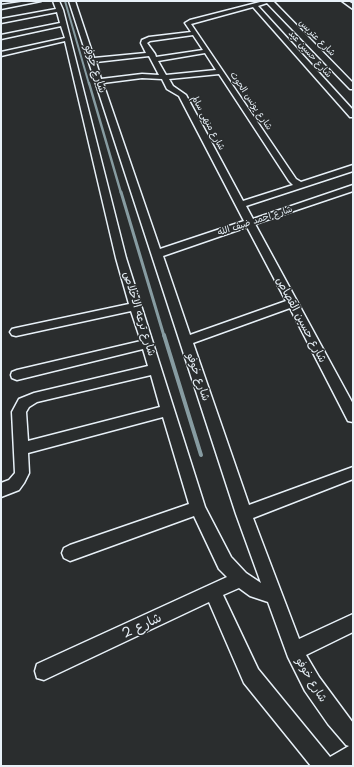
<!DOCTYPE html>
<html>
<head>
<meta charset="utf-8">
<style>
	body { margin:0 }
	#map { position:relative; width:354px; height:767px; overflow:hidden; background:#2a2d2e; font-family:"Playpen Sans",sans-serif }
	canvas { display:block }
	.frame { position:absolute; inset:0; border:2px solid #e8f1f8; pointer-events:none }
</style>
</head>
<body>
<div id="map">
<canvas width="354" height="767"></canvas>
<div class="frame"></div>
</div>
<script>
const c = document.querySelector('canvas').getContext('2d');
c.lineJoin = 'round';
function toPath(rows) {
  const path = new Path2D();
  for (const r of rows) {
    path.moveTo(r[0], r[1]);
    for (let i = 2; i < r.length; i += 2) path.lineTo(r[i], r[i + 1]);
  }
  return path;
}
function strokePath(path, color, width, dash) {
  c.strokeStyle = color;
  c.lineWidth = width;
  c.lineCap = dash ? 'butt' : 'round';
  c.setLineDash(dash || []);
  c.stroke(path);
}
function fillPath(path, color) {
  c.fillStyle = color;
  c.fill(path, 'evenodd');
}
function write(font, color, halo, rows, align = 'center') {
  c.font = font + ' "Playpen Sans","Playpen Sans Arabic",sans-serif';
  c.lineWidth = 3;
  c.setLineDash([]);
  c.textBaseline = 'middle';
  c.strokeStyle = halo;
  c.fillStyle = color;
  for (const [text, x, y, turn = 0] of rows) {
    c.save();
    c.translate(x, y);
    c.rotate((+turn || 0) * Math.PI / 180);
    c.textAlign = isNaN(turn) ? turn : align;
    if (halo) c.strokeText(text, 0, 0);
    c.fillText(text, 0, 0);
    c.restore();
  }
}
const streamFar3 = toPath([
	[65,1,89,84]
]);
const streamFar2 = toPath([
	[89,83,121,193]
]);
const streamFar1 = toPath([
	[121,192,164,336]
]);
const stream = toPath([
	[164,335,201,455]
]);
const minor = toPath([
	[28,1,41,1,1,9,1,5,28,1],
	[53,1,59,1,63,10,126,258,205,507,231,557,246,573,261,583,236,514,69,1,75,1,94,58,146,53,141,43,142,40,149,37,191,32,185,23,190,20,264,1,273,1,353,83,353,89,350,89,267,3,258,6,353,110,353,117,350,117,253,7,191,24,296,179,301,182,353,165,353,171,246,206,253,219,353,185,353,191,255,224,353,404,353,422,348,421,290,308,193,343,249,505,353,467,353,479,253,518,299,639,353,614,353,632,306,655,319,677,353,723,353,766,311,766,244,683,209,602,44,680,37,678,35,671,37,664,227,577,219,569,194,516,70,561,64,558,62,553,64,548,70,545,189,504,163,417,28,453,29,473,24,483,19,490,1,497,1,483,9,480,15,473,12,412,19,399,34,393,148,366,143,349,17,380,12,378,11,375,12,372,17,370,141,341,131,311,16,336,12,335,10,332,12,329,16,328,129,304,116,258,65,41,1,56,1,52,65,38,61,26,1,39,1,35,60,23,57,12,1,23,1,19,56,9,53,1],
	[193,35,203,50,156,57,155,54,147,43,150,41,193,35],
	[205,53,216,70,166,75,158,61,205,53],
	[149,56,159,75,142,74,101,79,96,62,149,56],
	[219,74,289,181,293,185,243,201,186,95,173,86,169,79,219,74],
	[142,78,162,79,167,89,179,96,244,221,160,249,103,83,142,78],
	[247,227,286,301,190,335,163,256,247,227],
	[151,375,160,407,28,441,26,412,29,407,37,402,151,375],
	[239,588,250,596,268,602,288,657,305,691,328,724,346,745,349,746,330,757,258,669,223,595,239,588],
	[342,1,348,1,353,4,353,9,342,1]
]);
const farStreetnames = [
	["شارع عتريس",317,38,45],
	["شارع حسين عيد",310,54,48],
	["شارع يونس الحوت",251,101,56],
	["شارع منهى سالم",208,123,62],
	["شارع احمد ضيف الله",255,221,-18]
];
const streetNames = [
	["شارع خوفو",95,69,72],
	["شارع ترعه الاخلاص",139,314,73],
	["شارع حسين القصاص",301,320,62],
	["شارع خوفو",198,377,71],
	["شارع خوفو",311,680,59]
];
const nearStreetnames = [
	["شارع 2",142,626,-25]
];
strokePath(streamFar3, '#879ca2', 2);
strokePath(streamFar2, '#879ca2', 2.5);
strokePath(streamFar1, '#879ca2', 3);
strokePath(stream, '#879ca2', 4);
strokePath(minor, '#e8f1f8', 3);
fillPath(minor, '#2a2d2e');
write('9px', '#e8f1f8', '#2a2d2e', farStreetnames);
write('11px', '#e8f1f8', '#2a2d2e', streetNames);
write('13px', '#e8f1f8', '#2a2d2e', nearStreetnames);
</script>
</body>
</html>
